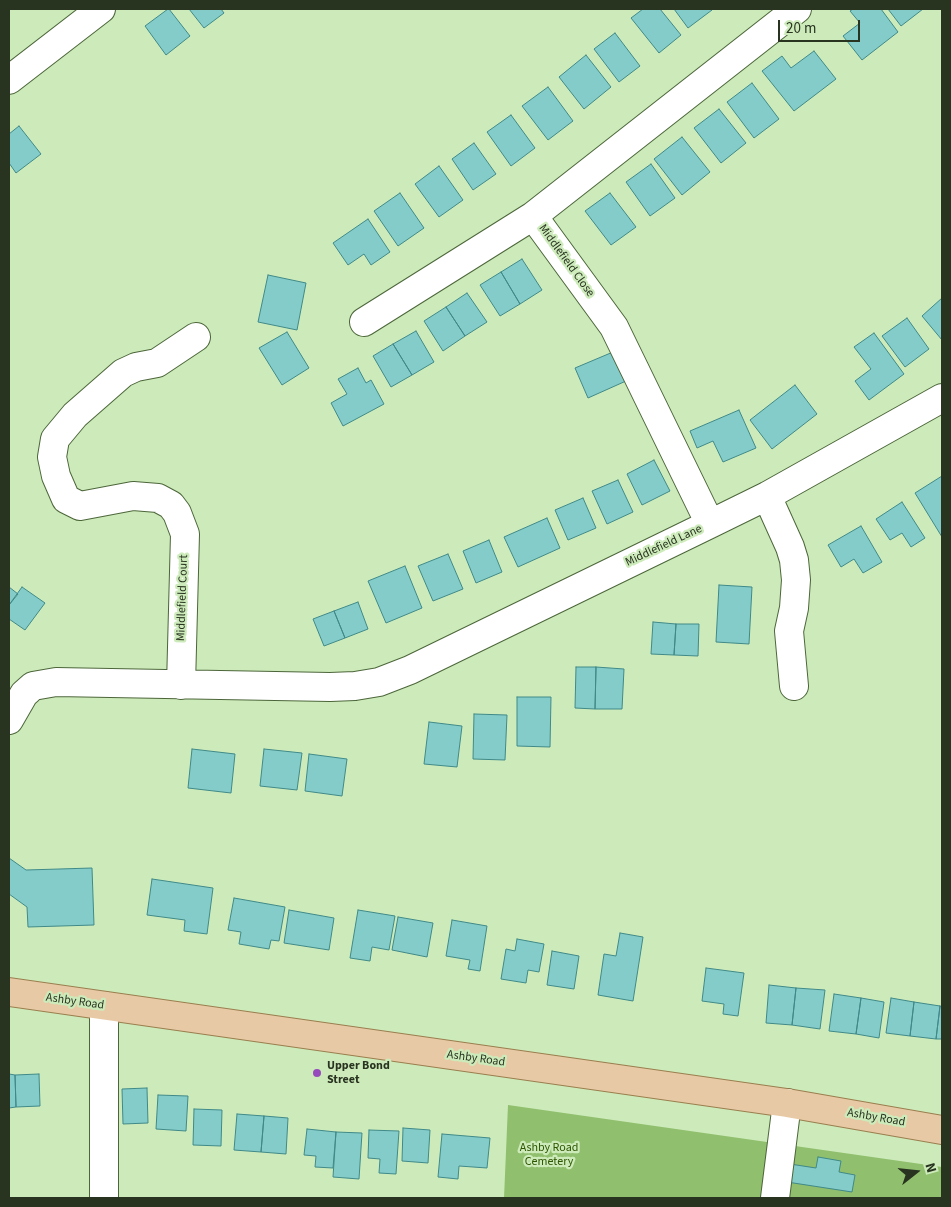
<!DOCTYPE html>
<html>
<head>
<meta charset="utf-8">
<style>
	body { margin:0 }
	#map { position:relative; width:951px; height:1207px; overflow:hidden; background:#cdebba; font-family:"Source Sans 3",sans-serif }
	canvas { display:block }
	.frame { position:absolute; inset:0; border:10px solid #283320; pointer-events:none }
	.north { position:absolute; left:891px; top:1147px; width:50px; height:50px; -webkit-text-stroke:4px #cdebba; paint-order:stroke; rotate:74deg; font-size:14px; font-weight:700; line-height:20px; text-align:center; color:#283320 }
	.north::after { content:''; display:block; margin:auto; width:18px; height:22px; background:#283320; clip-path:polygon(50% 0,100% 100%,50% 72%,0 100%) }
	.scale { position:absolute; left:778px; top:20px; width:82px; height:22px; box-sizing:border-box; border:2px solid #283320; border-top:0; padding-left:6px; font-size:15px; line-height:18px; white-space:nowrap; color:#283320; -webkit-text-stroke:4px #cdebba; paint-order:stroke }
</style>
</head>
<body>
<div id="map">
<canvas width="951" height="1207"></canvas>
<div class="frame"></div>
<div class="north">N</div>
<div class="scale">20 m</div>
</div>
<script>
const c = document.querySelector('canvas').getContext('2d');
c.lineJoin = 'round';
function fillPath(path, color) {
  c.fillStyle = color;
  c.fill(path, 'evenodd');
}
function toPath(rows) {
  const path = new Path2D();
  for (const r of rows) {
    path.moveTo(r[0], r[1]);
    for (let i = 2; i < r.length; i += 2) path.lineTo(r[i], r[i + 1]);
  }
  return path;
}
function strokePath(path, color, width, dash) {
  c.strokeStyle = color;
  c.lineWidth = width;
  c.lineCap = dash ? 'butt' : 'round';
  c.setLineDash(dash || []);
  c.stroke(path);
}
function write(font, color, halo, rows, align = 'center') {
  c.font = font + ' "Source Sans 3",sans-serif';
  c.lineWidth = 4.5;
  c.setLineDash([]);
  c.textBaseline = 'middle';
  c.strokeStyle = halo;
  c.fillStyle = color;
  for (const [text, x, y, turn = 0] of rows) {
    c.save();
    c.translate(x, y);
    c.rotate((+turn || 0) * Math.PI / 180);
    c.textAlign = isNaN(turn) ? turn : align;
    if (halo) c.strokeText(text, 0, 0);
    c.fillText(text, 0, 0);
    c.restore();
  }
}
const green = toPath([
	[508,1105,942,1167,942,1198,504,1198]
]);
const building = toPath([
	[168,9,169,9,190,36,166,55,145,26,168,9],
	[189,9,221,9,224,13,204,28,189,9],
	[643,9,660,9,681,35,659,53,631,18,643,9],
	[674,9,710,9,712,10,688,28,674,9],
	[853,9,881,9,898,32,862,60,843,36,860,23,850,11,853,9],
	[888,9,923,9,901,26,888,9],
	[615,33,640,66,619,82,594,49,615,33],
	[814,51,836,79,794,111,762,71,782,56,791,68,814,51],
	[586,55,611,87,584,109,559,77,586,55],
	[752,83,779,119,754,138,727,102,752,83],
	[548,87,573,121,548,140,522,106,548,87],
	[719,109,746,143,721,163,694,128,719,109],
	[511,115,535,148,511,166,487,132,511,115],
	[19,126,41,154,16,173,9,163,9,134,19,126],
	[682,137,710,172,682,195,654,159,682,137],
	[474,143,496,174,473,190,452,159,474,143],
	[651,164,675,198,650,216,626,182,651,164],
	[439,166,463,200,439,217,415,184,439,166],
	[400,193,424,228,398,246,374,211,400,193],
	[610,193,636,227,611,245,585,211,610,193],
	[368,219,390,252,371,265,364,254,348,265,333,243,368,219],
	[522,259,542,290,520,304,501,272,522,259],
	[501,272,520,304,500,316,480,285,501,272],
	[268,275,306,283,297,330,258,322,268,275],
	[467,293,487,322,465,336,446,307,467,293],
	[942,298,942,340,922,316,942,298],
	[446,307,465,336,443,351,424,321,446,307],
	[907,318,929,349,905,367,882,336,907,318],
	[416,331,434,362,412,375,393,344,416,331],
	[287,332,309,368,282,385,259,348,287,332],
	[874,333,904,374,869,400,855,381,871,369,854,347,874,333],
	[393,344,412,375,391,387,373,356,393,344],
	[613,352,626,381,588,398,575,368,613,352],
	[358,368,366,383,371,380,384,404,343,426,331,403,347,394,338,379,358,368],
	[795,385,817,414,772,449,750,420,795,385],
	[739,410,756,448,723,462,713,441,697,448,690,431,739,410],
	[654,460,670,491,642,505,627,474,654,460],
	[942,476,942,537,915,493,942,476],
	[618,480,633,512,607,524,592,491,618,480],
	[583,498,596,528,568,540,555,510,583,498],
	[902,502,925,538,911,547,902,533,890,540,876,519,902,502],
	[547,518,560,548,518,567,504,537,547,518],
	[861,526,882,562,863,573,854,559,841,567,828,545,861,526],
	[489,540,502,572,476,583,463,551,489,540],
	[448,554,463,589,433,601,418,566,448,554],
	[405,566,422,608,386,623,368,581,405,566],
	[719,585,752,587,749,644,716,642,719,585],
	[9,587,18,594,9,605,9,587],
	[22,587,45,603,25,630,9,619,9,605,22,587],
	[358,602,368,629,345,638,334,611,358,602],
	[334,611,345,638,324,646,313,619,334,611],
	[653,622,676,624,674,655,651,654,653,622],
	[676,624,699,624,698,656,674,655,676,624],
	[576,667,596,667,595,709,575,708,576,667],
	[596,667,624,669,622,709,595,709,596,667],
	[517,697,551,697,550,747,517,746,517,697],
	[474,714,507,715,505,760,473,759,474,714],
	[429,722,462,726,457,767,424,764,429,722],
	[192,749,235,754,231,793,188,788,192,749],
	[264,749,302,753,297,790,260,786,264,749],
	[309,754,347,759,342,796,305,791,309,754],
	[9,858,26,870,92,868,94,925,28,927,27,907,9,894,9,858],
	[152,879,213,888,207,934,184,931,185,920,147,915,152,879],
	[234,898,285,907,279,941,271,940,269,949,239,944,241,932,228,930,234,898],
	[289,910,334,918,329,950,284,943,289,910],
	[358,910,395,916,389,950,372,947,370,961,350,958,358,910],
	[398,917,433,923,427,957,392,950,398,917],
	[452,920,487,926,480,971,468,969,470,960,446,956,452,920],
	[620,933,643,937,633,1001,598,995,604,954,616,956,620,933],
	[517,939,544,944,539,972,528,970,526,983,501,979,506,949,515,951,517,939],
	[552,951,579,956,574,989,547,985,552,951],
	[706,968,744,973,738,1016,723,1014,724,1004,702,1001,706,968],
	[769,985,796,988,792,1025,766,1023,769,985],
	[796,988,825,990,820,1029,792,1025,796,988],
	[834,994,861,998,856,1034,829,1031,834,994],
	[861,998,884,1002,879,1038,856,1034,861,998],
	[891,998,914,1002,910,1036,886,1033,891,998],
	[914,1002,940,1006,936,1039,910,1036,914,1002],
	[940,1006,942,1007,942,1039,936,1039,940,1006],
	[9,1074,15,1075,16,1107,9,1108,9,1074],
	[39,1074,40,1106,16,1107,15,1075,39,1074],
	[147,1088,148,1123,123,1124,122,1089,147,1088],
	[158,1095,188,1096,186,1131,156,1129,158,1095],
	[194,1109,222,1110,221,1146,193,1145,194,1109],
	[237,1114,264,1116,261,1152,234,1150,237,1114],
	[264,1116,288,1118,286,1154,261,1152,264,1116],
	[403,1128,430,1130,428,1163,402,1161,403,1128],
	[307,1129,336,1132,333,1168,315,1167,316,1156,304,1155,307,1129],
	[369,1130,399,1131,396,1174,379,1173,380,1159,368,1158,369,1130],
	[336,1132,362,1133,359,1179,333,1177,336,1132],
	[442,1134,490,1138,487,1168,459,1166,458,1179,438,1177,442,1134],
	[818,1157,841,1161,839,1172,855,1175,852,1192,787,1182,790,1164,816,1168,818,1157]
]);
const minor = toPath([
	[9,80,101,9],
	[364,322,533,216],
	[767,496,790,547,794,560,796,580,794,608,789,631,794,686],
	[710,524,614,327,533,216,797,9],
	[181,685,185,534,177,513,171,505,158,498,133,496,80,506,66,499,56,476,52,457,55,439,75,415,123,373,136,367,157,363,196,337],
	[9,720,24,694,33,686,56,682,330,687,355,686,379,682,410,670,710,524,767,496,942,398],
	[104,1006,104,1198],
	[775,1198,787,1103]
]);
const major = toPath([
	[9,992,787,1103,942,1130]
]);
const markers = [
	[317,1073,5,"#964abb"]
];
const streetNames = [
	["Middlefield Close",566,261,54],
	["Middlefield Lane",664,546,-25],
	["Middlefield Court",183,598,-88],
	["Ashby Road",75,1002,8],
	["Ashby Road",476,1059,8],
	["Ashby Road",876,1118,10]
];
const poiNames = [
	["Upper Bond",327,1066],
	["Street",327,1080]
];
const parkNames = [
	["Ashby Road",549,1148],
	["Cemetery",549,1162]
];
fillPath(green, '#90bf6d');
fillPath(building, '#83ccc9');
strokePath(building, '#408988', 1);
strokePath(minor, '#4c663a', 30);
strokePath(major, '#9a7e4f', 30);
strokePath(minor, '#fff', 28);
strokePath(major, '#e7caa5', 28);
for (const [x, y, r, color] of markers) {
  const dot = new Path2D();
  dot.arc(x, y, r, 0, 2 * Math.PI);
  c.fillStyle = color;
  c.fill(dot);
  strokePath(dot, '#cdebba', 2);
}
write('12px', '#283320', '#cdebba', streetNames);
write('bold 12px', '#283320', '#cdebba', poiNames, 'left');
write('12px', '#2e5501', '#cdebba', parkNames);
</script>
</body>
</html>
